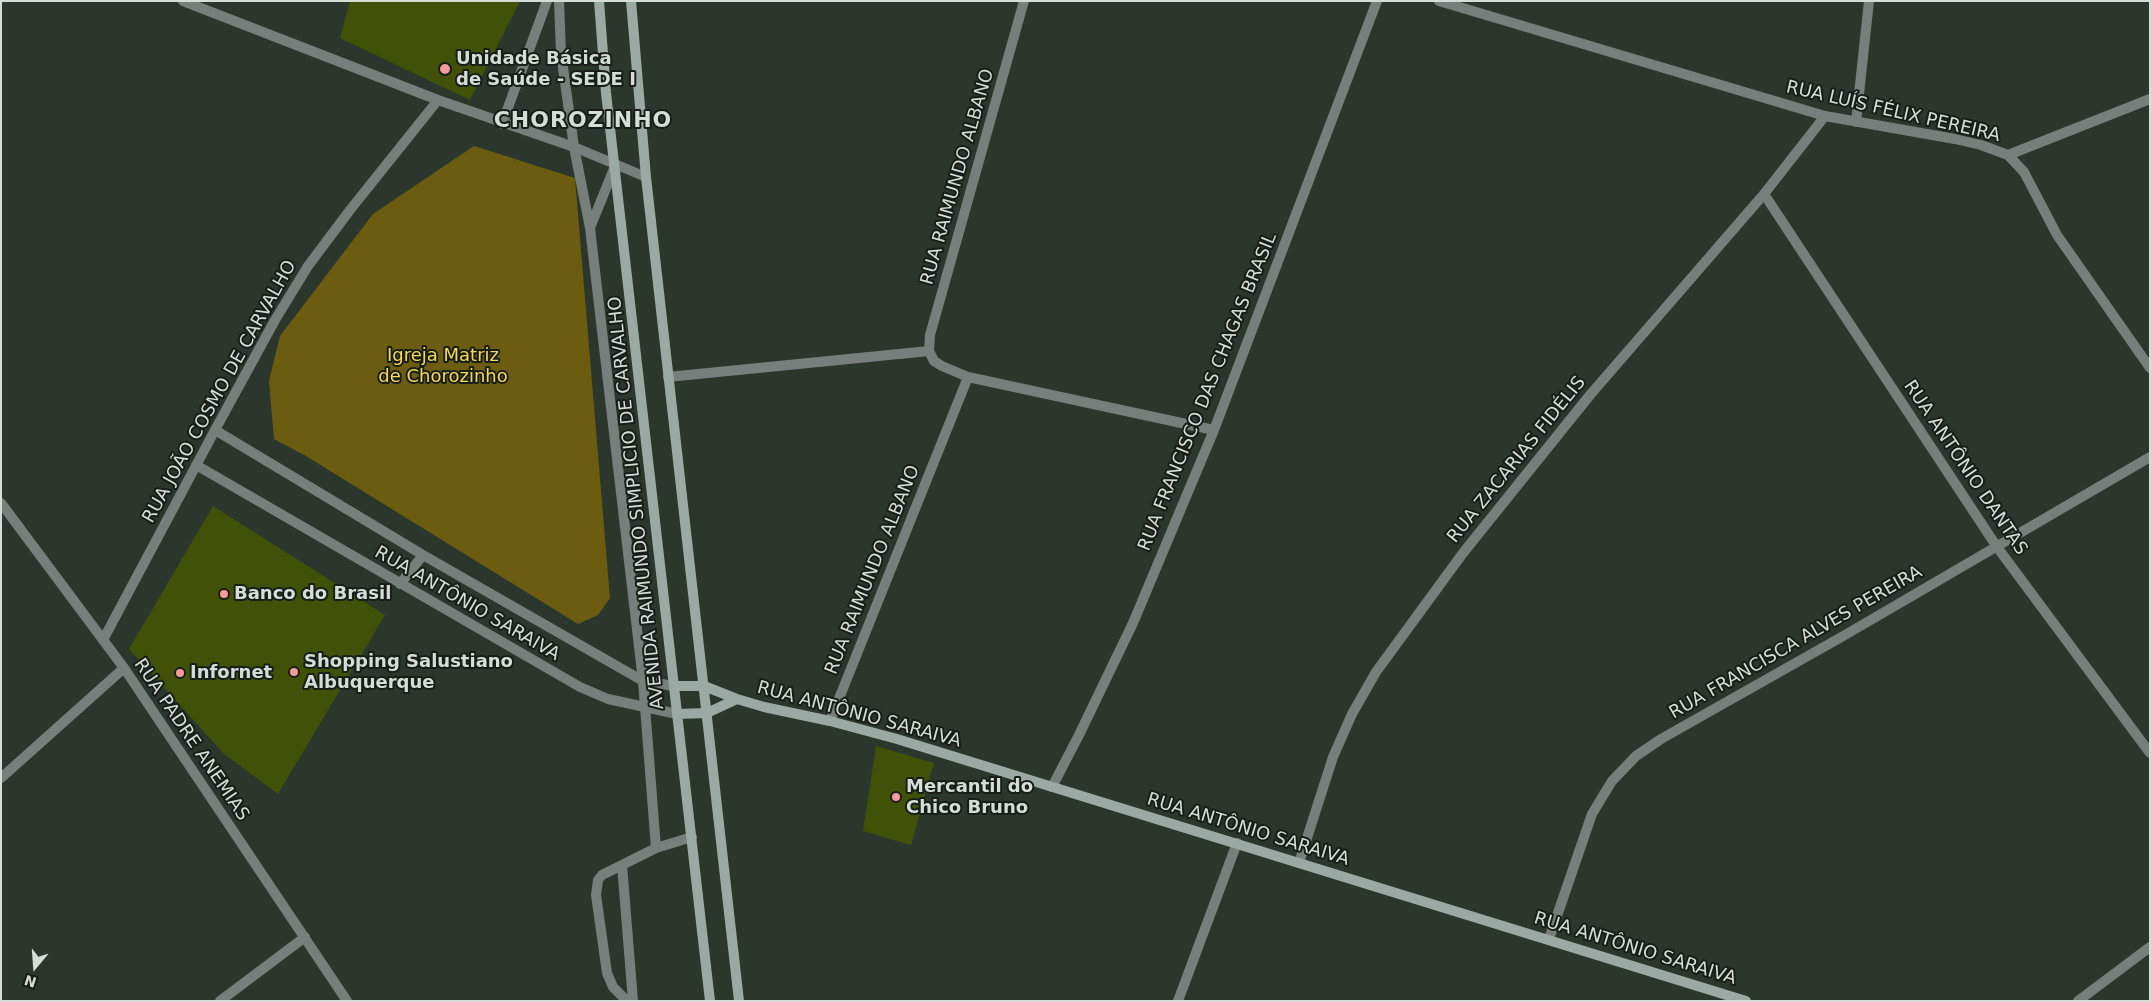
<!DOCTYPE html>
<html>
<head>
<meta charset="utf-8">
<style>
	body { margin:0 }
	#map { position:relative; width:2151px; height:1002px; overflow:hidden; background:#2b372c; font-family:"DejaVu Sans",sans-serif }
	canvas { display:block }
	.frame { position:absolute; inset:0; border:2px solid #d6ddd6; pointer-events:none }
	.north { position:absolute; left:10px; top:942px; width:50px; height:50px; -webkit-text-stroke:4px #171d18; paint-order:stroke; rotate:198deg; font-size:14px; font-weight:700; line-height:20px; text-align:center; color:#d6ddd6 }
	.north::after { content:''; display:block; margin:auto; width:18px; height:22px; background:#d6ddd6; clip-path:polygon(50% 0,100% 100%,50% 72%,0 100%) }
</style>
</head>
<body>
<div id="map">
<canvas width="2151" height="1002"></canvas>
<div class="frame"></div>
<div class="north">N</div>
</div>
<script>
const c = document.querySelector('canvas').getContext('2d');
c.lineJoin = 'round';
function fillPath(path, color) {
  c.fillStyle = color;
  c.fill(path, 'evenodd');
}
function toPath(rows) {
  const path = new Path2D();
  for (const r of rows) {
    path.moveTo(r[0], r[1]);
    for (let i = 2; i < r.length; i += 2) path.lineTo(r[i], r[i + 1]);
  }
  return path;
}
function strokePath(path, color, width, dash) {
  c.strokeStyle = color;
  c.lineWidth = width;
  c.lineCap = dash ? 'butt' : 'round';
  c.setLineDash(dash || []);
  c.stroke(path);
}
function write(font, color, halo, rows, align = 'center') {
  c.font = font + ' "DejaVu Sans",sans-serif';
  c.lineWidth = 4;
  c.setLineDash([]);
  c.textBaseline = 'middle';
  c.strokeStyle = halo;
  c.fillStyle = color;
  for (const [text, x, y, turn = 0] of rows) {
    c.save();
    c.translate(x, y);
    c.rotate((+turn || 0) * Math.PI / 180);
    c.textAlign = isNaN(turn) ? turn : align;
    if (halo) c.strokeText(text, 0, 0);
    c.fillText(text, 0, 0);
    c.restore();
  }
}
const green = toPath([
	[474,146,575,178,610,598,598,615,578,624,306,456,274,439,269,381,280,336,373,214]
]);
const building = toPath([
	[350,1,520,1,470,100,340,38],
	[213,506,385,615,278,794,224,754,129,649],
	[876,746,934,763,911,845,863,831]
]);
const lane = toPath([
	[559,1,561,53,574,147,590,228,643,681,656,848],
	[502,124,547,1],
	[590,228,615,166],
	[622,865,633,1001],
	[627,1001,613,987,607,973,596,895,598,880,602,875,656,848,692,837]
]);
const street = toPath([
	[183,1,438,100,574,147,646,177],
	[1024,1,930,335,929,351,934,361,942,366,968,377,1214,430],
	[1439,1,1825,116,1955,139,1981,145,2008,155,2024,172,2057,235,2150,368],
	[1856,122,1869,1],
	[2008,155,2150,99],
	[1764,194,1997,547,2150,753],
	[668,377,929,351],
	[215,430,423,555,643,681,674,686],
	[196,465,580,687,608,699,677,714],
	[1,503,124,668,347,1001],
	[400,584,423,555],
	[103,640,215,430,275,320,308,266,350,210,438,100],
	[830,721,968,377],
	[1,778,124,668],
	[1052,787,1079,735,1133,623,1214,430,1377,1],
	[1299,863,1333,757,1352,714,1376,672,1463,553,1590,395,1764,194,1825,116],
	[1549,939,1592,814,1612,781,1636,756,1661,739,1845,635,2150,457],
	[220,1001,305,937],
	[1178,1001,1237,843],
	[2078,1001,2150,947]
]);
const secondary = toPath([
	[599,1,606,93,710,1001],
	[631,1,646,177,739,1001],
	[674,686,704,686,737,699,764,707,830,721,897,739,1746,1001],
	[677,714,707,713,737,699]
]);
const markers = [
	[445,69,6,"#f59b9c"],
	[224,594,5,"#f59b9c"],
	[294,672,5,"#f59b9c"],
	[180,673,5,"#f59b9c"],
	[896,797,5,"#f59b9c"]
];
const poiNames = [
	["Unidade Básica",456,59],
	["de Saúde - SEDE I",456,80],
	["Banco do Brasil",234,594],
	["Shopping Salustiano",304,662],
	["Albuquerque",304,683],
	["Infornet",190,673],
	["Mercantil do",906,787],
	["Chico Bruno",906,808]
];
const streetNames = [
	["RUA LUÍS FÉLIX PEREIRA",1893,112,13],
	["RUA RAIMUNDO ALBANO",958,177,-74],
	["RUA JOÃO COSMO DE CARVALHO",220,392,-61],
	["RUA FRANCISCO DAS CHAGAS BRASIL",1208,392,-68],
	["RUA ZACARIAS FIDÉLIS",1517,460,-51],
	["RUA ANTÔNIO DANTAS",1965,468,56],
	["AVENIDA RAIMUNDO SIMPLICIO DE CARVALHO",637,503,-96],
	["RUA RAIMUNDO ALBANO",873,570,-68],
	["RUA ANTÔNIO SARAIVA",467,604,30],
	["RUA FRANCISCA ALVES PEREIRA",1796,643,-30],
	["RUA ANTÔNIO SARAIVA",859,715,15],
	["RUA PADRE ANEMIAS",191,740,56],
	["RUA ANTÔNIO SARAIVA",1248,830,17],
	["RUA ANTÔNIO SARAIVA",1635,949,17]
];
const parkNames = [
	["Igreja Matriz",443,356],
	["de Chorozinho",443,377]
];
const districtNames = [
	["CHOROZINHO",583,121]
];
fillPath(green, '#6c5c10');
fillPath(building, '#425108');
strokePath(lane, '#767f7c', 10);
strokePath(street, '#767f7c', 10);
strokePath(secondary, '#9ba9a4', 10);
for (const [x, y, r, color] of markers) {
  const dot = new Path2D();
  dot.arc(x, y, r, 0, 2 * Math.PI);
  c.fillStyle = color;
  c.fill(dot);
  strokePath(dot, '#171d18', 2);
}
write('bold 18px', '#d6ddd6', '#171d18', poiNames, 'left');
write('18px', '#d6ddd6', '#171d18', streetNames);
write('18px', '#f7d859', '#171d18', parkNames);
c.letterSpacing = '1px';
write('bold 22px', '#d6ddd6', '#171d18', districtNames);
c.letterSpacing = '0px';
</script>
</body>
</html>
